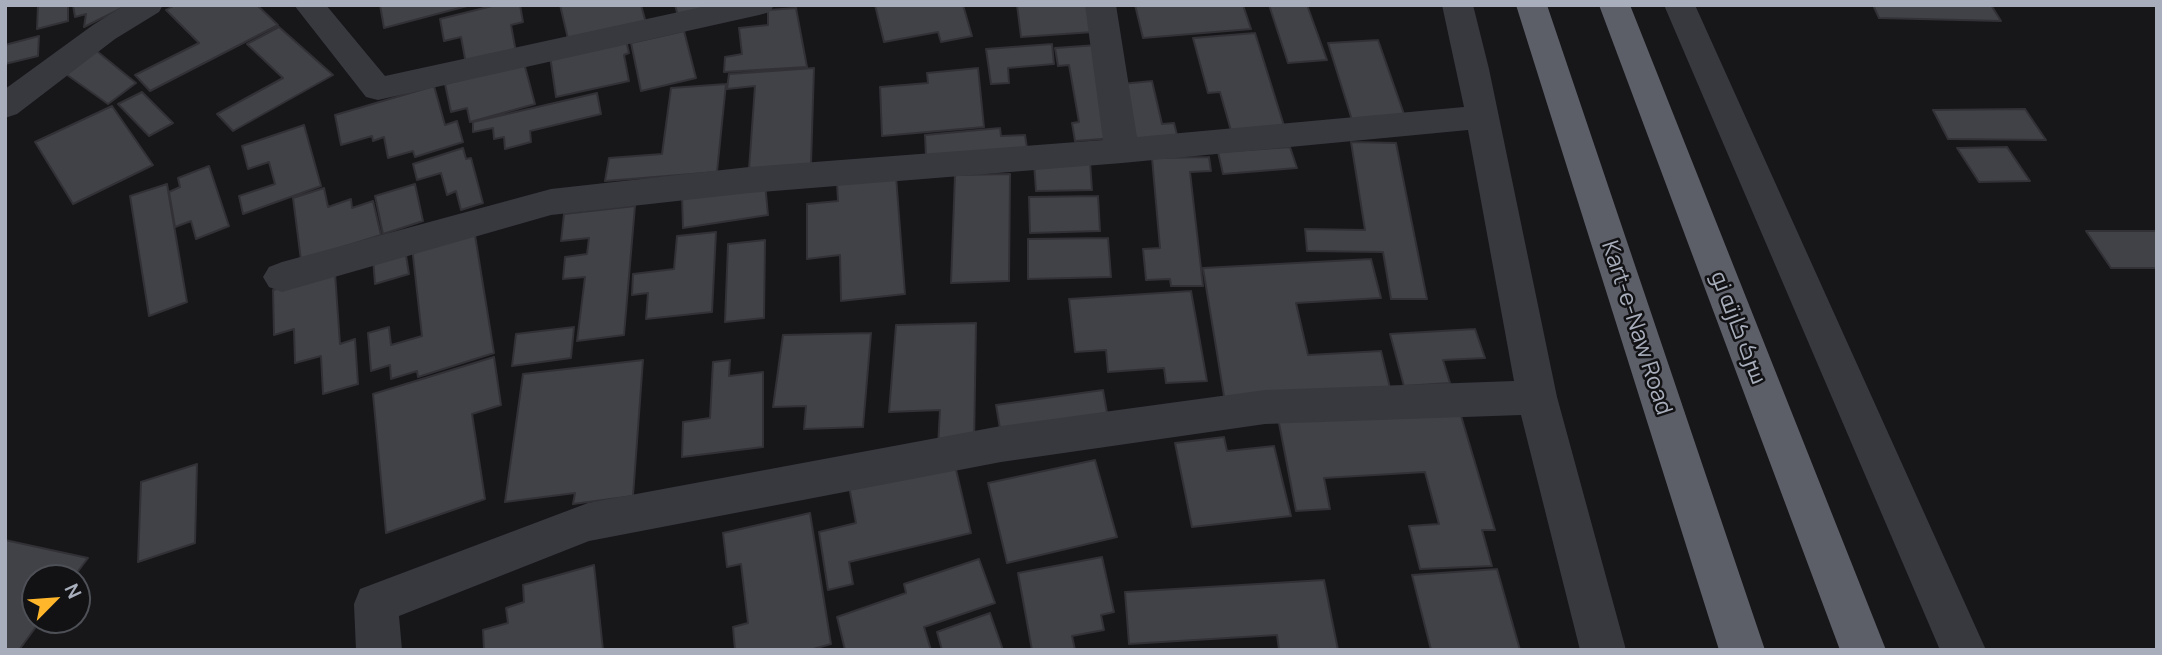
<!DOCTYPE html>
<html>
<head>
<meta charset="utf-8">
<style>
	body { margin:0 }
	#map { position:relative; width:2162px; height:655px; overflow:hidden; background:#17171a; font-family:Manrope,sans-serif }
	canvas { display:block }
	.frame { position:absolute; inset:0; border:7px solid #a8aebb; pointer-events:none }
	.north { position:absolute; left:21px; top:564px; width:70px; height:70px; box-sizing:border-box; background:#121215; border:2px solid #4e5057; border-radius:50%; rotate:65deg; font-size:19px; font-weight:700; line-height:28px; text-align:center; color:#a8aebb }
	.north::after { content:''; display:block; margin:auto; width:24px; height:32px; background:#ffb62a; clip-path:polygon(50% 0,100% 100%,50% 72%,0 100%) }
</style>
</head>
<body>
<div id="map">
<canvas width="2162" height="655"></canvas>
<div class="frame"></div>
<div class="north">N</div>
</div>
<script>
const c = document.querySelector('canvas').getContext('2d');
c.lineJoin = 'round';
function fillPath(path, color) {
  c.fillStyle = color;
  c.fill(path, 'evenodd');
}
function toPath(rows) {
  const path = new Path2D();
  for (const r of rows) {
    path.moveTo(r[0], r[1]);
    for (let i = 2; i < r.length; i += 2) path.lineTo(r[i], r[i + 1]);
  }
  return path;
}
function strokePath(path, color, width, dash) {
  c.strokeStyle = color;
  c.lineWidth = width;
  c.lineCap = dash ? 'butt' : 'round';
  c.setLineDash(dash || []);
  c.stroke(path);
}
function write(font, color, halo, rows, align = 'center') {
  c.font = font + ' Manrope,Cairo,sans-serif';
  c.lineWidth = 5;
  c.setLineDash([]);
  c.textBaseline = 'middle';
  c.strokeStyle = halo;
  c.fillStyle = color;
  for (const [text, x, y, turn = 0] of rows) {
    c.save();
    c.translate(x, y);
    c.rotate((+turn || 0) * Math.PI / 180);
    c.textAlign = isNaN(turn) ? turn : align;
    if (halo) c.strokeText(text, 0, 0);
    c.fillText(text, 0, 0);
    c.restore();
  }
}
const building = toPath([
	[38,5,68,5,68,21,37,29,38,5],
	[73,5,128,5,84,27,86,14,75,17,73,5],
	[175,5,257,5,278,25,150,91,135,75,199,43,166,10,175,5],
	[380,5,471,5,384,28,380,5],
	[496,5,520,5,523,22,511,25,516,52,466,64,461,37,444,41,440,19,496,5],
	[560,5,641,5,646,23,569,43,560,5],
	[675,5,720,5,678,16,675,5],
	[875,5,963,5,972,36,941,42,938,32,884,42,875,5],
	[1017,5,1088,5,1093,32,1021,37,1017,5],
	[1135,5,1243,5,1251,29,1143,38,1135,5],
	[1269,5,1307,5,1327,60,1288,63,1269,5],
	[1873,5,1991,5,2001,21,1879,18,1873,5],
	[796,8,807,67,724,72,725,57,742,54,739,28,768,25,768,10,796,8],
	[279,27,333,75,233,131,217,114,283,78,247,44,279,27],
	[684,31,696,78,641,91,631,43,684,31],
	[1255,33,1285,129,1232,134,1220,92,1208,93,1193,38,1255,33],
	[39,36,38,56,5,64,5,45,39,36],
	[626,40,629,53,624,55,629,81,556,97,550,56,626,40],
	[1378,40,1405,117,1352,120,1328,43,1378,40],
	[1052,44,1054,64,1008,68,1009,83,991,84,986,49,1052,44],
	[1097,45,1115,138,1075,141,1072,123,1079,122,1069,65,1058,66,1055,48,1097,45],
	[93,48,136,83,108,104,63,72,93,48],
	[524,63,535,104,470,122,467,108,451,112,445,84,524,63],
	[814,68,811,164,749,169,755,86,727,89,729,74,814,68],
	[978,68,984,127,882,136,880,87,928,83,927,73,978,68],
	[1152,81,1162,124,1174,123,1178,139,1134,143,1122,84,1152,81],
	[726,84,717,172,605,181,609,158,662,154,671,88,726,84],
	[434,86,445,125,457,121,463,142,415,157,413,151,388,158,384,137,373,141,372,136,341,145,335,115,434,86],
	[142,92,173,123,149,136,118,104,142,92],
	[597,93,601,114,530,131,531,142,505,149,504,137,494,139,493,128,473,132,473,122,597,93],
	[112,106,153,165,73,204,35,142,112,106],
	[2025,109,2046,140,1948,139,1933,110,2025,109],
	[304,125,321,186,243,214,239,196,275,184,269,162,248,169,242,146,304,125],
	[1000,128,1001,136,1025,135,1027,148,926,157,925,135,1000,128],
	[1351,142,1396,143,1427,299,1391,299,1383,252,1307,251,1305,229,1365,230,1351,142],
	[1290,147,1297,168,1223,174,1218,152,1290,147],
	[2007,147,2030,181,1979,182,1957,148,2007,147],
	[463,148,466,159,471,158,483,203,461,210,456,191,447,195,441,173,417,180,413,164,463,148],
	[1209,157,1211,171,1190,172,1203,286,1171,286,1170,279,1146,280,1143,249,1160,248,1152,158,1209,157],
	[1090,162,1092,190,1036,191,1034,163,1090,162],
	[209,166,229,226,196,239,191,221,175,227,169,192,180,187,178,178,209,166],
	[1010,174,1009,281,951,283,955,175,1010,174],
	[896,176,905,294,841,301,840,255,807,259,807,204,838,201,837,183,896,176],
	[765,183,768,215,683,228,682,195,765,183],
	[167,184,187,302,149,316,130,196,167,184],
	[415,184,423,221,383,234,375,196,415,184],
	[324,188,328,207,351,199,352,208,373,201,381,235,301,260,293,198,324,188],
	[1098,196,1100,231,1030,233,1029,197,1098,196],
	[635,206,624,335,577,341,585,277,563,279,565,257,587,254,589,238,561,241,564,214,635,206],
	[474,229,494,353,418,377,417,371,391,379,390,365,371,371,368,333,389,327,391,345,422,336,412,247,474,229],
	[2086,231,2157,231,2157,268,2111,268,2086,231],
	[716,232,712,312,646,319,648,293,632,295,633,274,674,269,677,236,716,232],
	[1108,238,1111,277,1028,279,1028,239,1108,238],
	[765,240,764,318,725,322,728,244,765,240],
	[405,249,409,274,375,284,373,258,405,249],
	[1371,259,1381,298,1296,303,1308,355,1381,351,1391,392,1225,402,1203,268,1371,259],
	[335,273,340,344,355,339,358,384,323,394,321,356,295,363,294,329,274,335,273,290,335,273],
	[1191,291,1207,381,1166,383,1164,368,1108,372,1106,350,1075,352,1069,299,1191,291],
	[976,323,974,446,938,447,940,410,889,412,896,325,976,323],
	[574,327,571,358,512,366,516,334,574,327],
	[1475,329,1485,358,1443,360,1450,383,1404,386,1390,334,1475,329],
	[871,333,863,427,804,429,806,406,773,407,783,335,871,333],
	[494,357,501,405,472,414,485,499,386,533,373,394,494,357],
	[643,360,633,496,573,504,575,493,505,502,523,374,643,360],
	[730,360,729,376,763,372,763,447,682,457,683,422,710,418,713,362,730,360],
	[1103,390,1109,424,1002,440,996,405,1103,390],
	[1459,409,1495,530,1482,530,1492,566,1420,569,1409,526,1439,524,1425,472,1324,478,1330,509,1296,511,1278,418,1459,409],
	[1224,437,1227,451,1274,446,1291,516,1192,527,1175,443,1224,437],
	[953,457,971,533,849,562,853,584,828,590,819,532,856,523,848,481,953,457],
	[1095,460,1117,537,1007,563,988,483,1095,460],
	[197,464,195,543,138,562,141,482,197,464],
	[810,513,831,644,810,650,735,650,733,627,748,623,741,564,727,567,723,533,810,513],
	[5,540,88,558,73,578,35,578,35,620,41,620,19,650,5,650,5,540],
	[1102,557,1114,612,1101,615,1104,630,1072,636,1075,650,1032,650,1018,573,1102,557],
	[979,559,995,603,924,627,931,650,845,650,837,617,906,593,904,584,979,559],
	[594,565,603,650,484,650,483,630,508,623,506,608,524,602,523,585,594,565],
	[1497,569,1520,650,1431,650,1412,575,1497,569],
	[1324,580,1338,650,1279,650,1277,635,1129,644,1125,592,1324,580],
	[990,613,1003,650,942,650,937,632,990,613]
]);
const minor = toPath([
	[125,5,163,5,159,12,115,39,17,114,5,118,5,89,93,25,125,5],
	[294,5,326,5,385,76,711,5,774,5,770,12,759,15,378,100,366,97,294,5],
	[1085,5,1116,5,1137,137,1464,107,1442,5,1473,5,1489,69,1557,397,1626,650,1580,650,1521,415,1265,424,1001,462,589,541,399,616,402,650,356,650,354,604,360,589,588,503,1001,426,1265,390,1514,381,1468,130,1122,163,749,193,551,215,282,292,269,287,263,277,269,267,282,262,551,189,749,167,1103,140,1085,5],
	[1664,5,1695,5,1986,650,1940,650,1664,5]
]);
const trunk = toPath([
	[1516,5,1547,5,1765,650,1719,650,1516,5],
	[1599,5,1630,5,1886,650,1840,650,1599,5]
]);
const streetNames = [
	["Kart-e-Naw Road",1636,328,72],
	["سرک کارته نو",1738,328,69]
];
fillPath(building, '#414247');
strokePath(building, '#313136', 2);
fillPath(minor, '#38393f');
fillPath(trunk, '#5c5e68');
write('23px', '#a8aebb', '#121215', streetNames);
</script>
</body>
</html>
